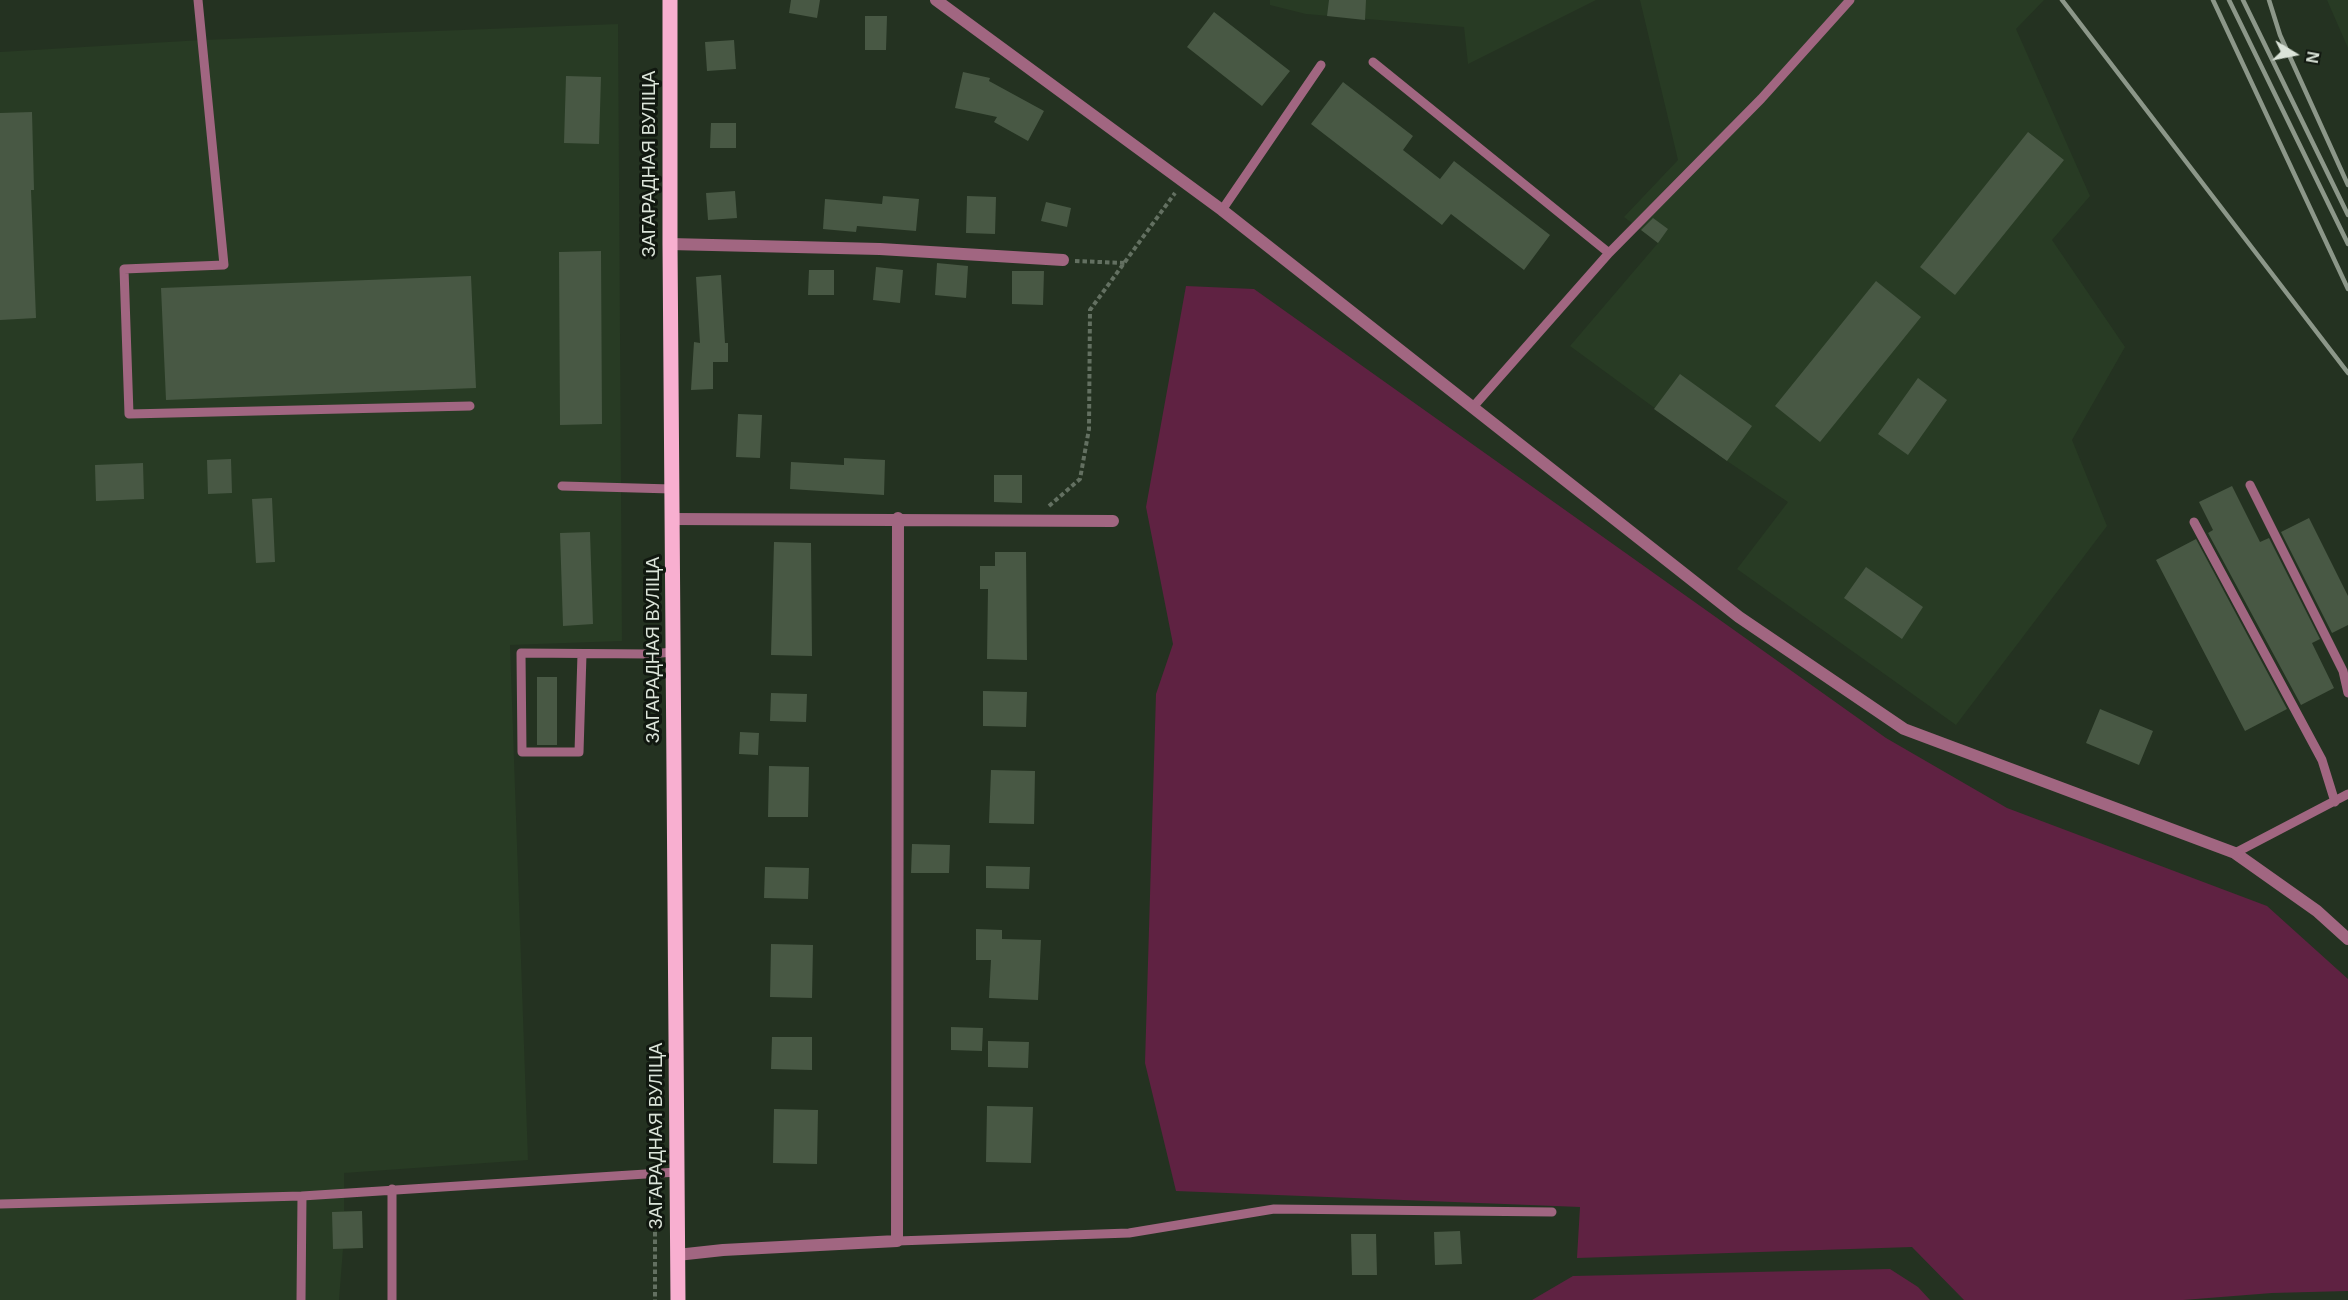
<!DOCTYPE html>
<html>
<head>
<meta charset="utf-8">
<style>
	body { margin:0 }
	#map { position:relative; width:2348px; height:1300px; overflow:hidden; background:#243221; font-family:Helvetica,sans-serif }
	canvas { display:block }
	.north { position:absolute; left:2264px; top:24px; width:60px; height:60px; -webkit-text-stroke:4px #111810; paint-order:stroke; rotate:100deg; font-size:16px; font-weight:700; line-height:24px; text-align:center; color:#dbe4d9 }
	.north::after { content:''; display:block; margin:auto; width:21px; height:27px; background:#dbe4d9; clip-path:polygon(50% 0,100% 100%,50% 72%,0 100%) }
</style>
</head>
<body>
<div id="map">
<canvas width="2348" height="1300"></canvas>
<div class="north">N</div>
</div>
<script>
const c = document.querySelector('canvas').getContext('2d');
c.lineJoin = 'round';
function fillPath(path, color) {
  c.fillStyle = color;
  c.fill(path, 'evenodd');
}
function toPath(rows) {
  const path = new Path2D();
  for (const r of rows) {
    path.moveTo(r[0], r[1]);
    for (let i = 2; i < r.length; i += 2) path.lineTo(r[i], r[i + 1]);
  }
  return path;
}
function strokePath(path, color, width, dash) {
  c.strokeStyle = color;
  c.lineWidth = width;
  c.lineCap = dash ? 'butt' : 'round';
  c.setLineDash(dash || []);
  c.stroke(path);
}
function write(font, color, halo, rows, align = 'center') {
  c.font = font + ' Helvetica,sans-serif';
  c.lineWidth = 6;
  c.setLineDash([]);
  c.textBaseline = 'middle';
  c.strokeStyle = halo;
  c.fillStyle = color;
  for (const [text, x, y, turn = 0] of rows) {
    c.save();
    c.translate(x, y);
    c.rotate((+turn || 0) * Math.PI / 180);
    c.textAlign = isNaN(turn) ? turn : align;
    if (halo) c.strokeText(text, 0, 0);
    c.fillText(text, 0, 0);
    c.restore();
  }
}
const built = toPath([
	[1270,0,1596,0,1468,64,1464,27,1306,14,1270,5],
	[1640,0,2044,0,2016,29,2090,196,2052,240,2125,347,2072,440,2107,526,1956,725,1737,569,1788,502,1727,461,1570,346,1658,243,1624,217,1678,160],
	[2327,0,2348,0,2348,48],
	[618,24,622,641,510,645,528,1160,344,1173,344,1211,362,1211,363,1248,343,1249,339,1300,0,1300,0,52,202,40]
]);
const green = toPath([
	[1186,286,1254,289,1886,738,2007,808,2267,906,2348,979,2348,1291,2272,1293,2183,1300,1964,1300,1912,1247,1577,1258,1580,1207,1176,1191,1145,1063,1156,694,1173,644,1146,507],
	[1890,1269,1918,1287,1930,1300,1532,1300,1573,1276]
]);
const building = toPath([
	[791,0,820,0,817,18,789,13],
	[1329,0,1366,0,1365,20,1327,16],
	[1214,12,1290,71,1262,106,1187,47],
	[865,16,887,16,886,50,865,50],
	[734,40,736,69,707,71,705,42],
	[963,72,990,78,989,81,1044,111,1028,141,994,122,997,117,955,108],
	[566,76,601,77,599,144,564,143],
	[1343,82,1413,136,1403,150,1440,179,1454,161,1550,235,1524,270,1451,214,1442,225,1311,124],
	[32,112,34,190,31,190,36,318,0,320,0,113],
	[711,123,736,123,736,148,710,148],
	[2028,132,2064,160,1955,295,1920,267],
	[735,191,737,218,708,220,706,193],
	[883,196,919,199,916,231,857,226,856,232,823,229,825,199,882,204],
	[967,196,996,197,995,234,966,233],
	[1046,202,1071,208,1067,227,1041,221],
	[1653,218,1668,229,1658,243,1641,230],
	[601,251,602,424,560,425,559,252],
	[937,263,968,266,966,298,935,295],
	[876,267,903,270,900,303,873,300],
	[809,270,834,270,834,295,808,295],
	[1012,271,1044,271,1043,305,1012,304],
	[721,275,725,343,728,343,728,362,713,362,713,389,691,390,694,342,700,343,696,277],
	[471,276,476,388,166,400,161,288],
	[1876,281,1921,317,1820,442,1775,406],
	[1680,374,1752,426,1727,461,1654,409],
	[1918,378,1947,400,1908,455,1878,434],
	[738,414,762,415,760,458,736,457],
	[844,458,885,460,884,495,790,489,791,462,844,465],
	[231,459,232,493,208,494,207,460],
	[143,463,144,499,96,501,95,465],
	[994,475,1022,475,1022,503,994,502],
	[2232,486,2260,542,2269,538,2320,639,2312,643,2334,688,2301,705,2208,533,2213,530,2199,502],
	[272,498,275,562,256,563,252,499],
	[2309,518,2348,596,2348,625,2332,633,2281,532],
	[590,532,593,624,563,626,560,533],
	[2196,539,2287,709,2245,731,2156,560],
	[774,542,811,543,812,656,771,655],
	[995,552,1026,552,1027,660,987,659,988,589,980,589,980,566,995,566],
	[1866,567,1923,607,1902,639,1844,598],
	[537,677,557,677,557,745,537,745],
	[983,691,1027,692,1026,727,983,726],
	[771,693,807,694,806,722,770,721],
	[2100,709,2153,731,2139,765,2086,743],
	[740,732,759,733,758,755,739,754],
	[769,766,809,767,808,817,768,817],
	[991,770,1035,771,1034,824,989,823],
	[912,844,950,845,949,873,911,873],
	[986,866,1030,867,1029,889,986,888],
	[765,867,809,868,808,899,764,898],
	[976,929,1002,930,1002,939,1041,940,1038,1000,989,998,991,960,976,960],
	[771,944,813,945,812,998,770,997],
	[951,1027,983,1028,982,1051,951,1050],
	[772,1037,812,1037,812,1070,771,1069],
	[988,1041,1029,1042,1028,1068,988,1067],
	[987,1106,1033,1107,1031,1163,986,1162],
	[774,1109,818,1110,817,1164,773,1163],
	[362,1211,363,1248,333,1249,332,1212],
	[1460,1231,1462,1264,1435,1265,1434,1232],
	[1351,1234,1376,1234,1377,1275,1352,1275]
]);
const path = toPath([
	[1075,261,1125,263],
	[1049,506,1080,479,1089,429,1090,310,1175,193],
	[655,1187,655,1300]
]);
const service = toPath([
	[198,0,224,265,124,269,129,414,470,406],
	[1373,62,1609,253],
	[1222,210,1321,65],
	[1473,407,1609,253,1761,99,1850,0],
	[2250,485,2343,671,2348,693],
	[562,486,672,489],
	[2194,522,2322,760,2335,802],
	[582,654,579,752,522,752,521,653,649,654,674,652],
	[2235,853,2348,794],
	[392,1189,392,1300],
	[0,1204,302,1196],
	[897,1241,1129,1233,1274,1209,1552,1212],
	[301,1300,302,1196,677,1172]
]);
const minor = toPath([
	[936,0,1222,210,1739,617,1904,729,2235,853,2317,911,2348,939],
	[670,244,880,249,1063,260],
	[672,519,1113,521],
	[677,1255,723,1250,897,1241,898,518]
]);
const primary = toPath([
	[670,0,670,244,678,1300]
]);
const rail = toPath([
	[2062,0,2348,373],
	[2213,0,2348,289],
	[2229,0,2348,244],
	[2243,0,2348,215],
	[2269,0,2280,35,2348,185]
]);
const streetNames = [
	["ЗАГАРАДНАЯ ВУЛІЦА",650,164,-90],
	["ЗАГАРАДНАЯ ВУЛІЦА",654,650,-90],
	["ЗАГАРАДНАЯ ВУЛІЦА",657,1136,-90]
];
fillPath(built, '#283b24');
fillPath(green, '#5f2242');
fillPath(building, '#485844');
strokePath(path, '#637061', 4, [4.5, 3]);
strokePath(service, '#a16681', 9);
strokePath(minor, '#a16681', 12);
strokePath(primary, '#f8afd0', 15);
strokePath(rail, '#8c9789', 4.5);
write('18px', '#dbe4d9', '#111810', streetNames);
</script>
</body>
</html>
